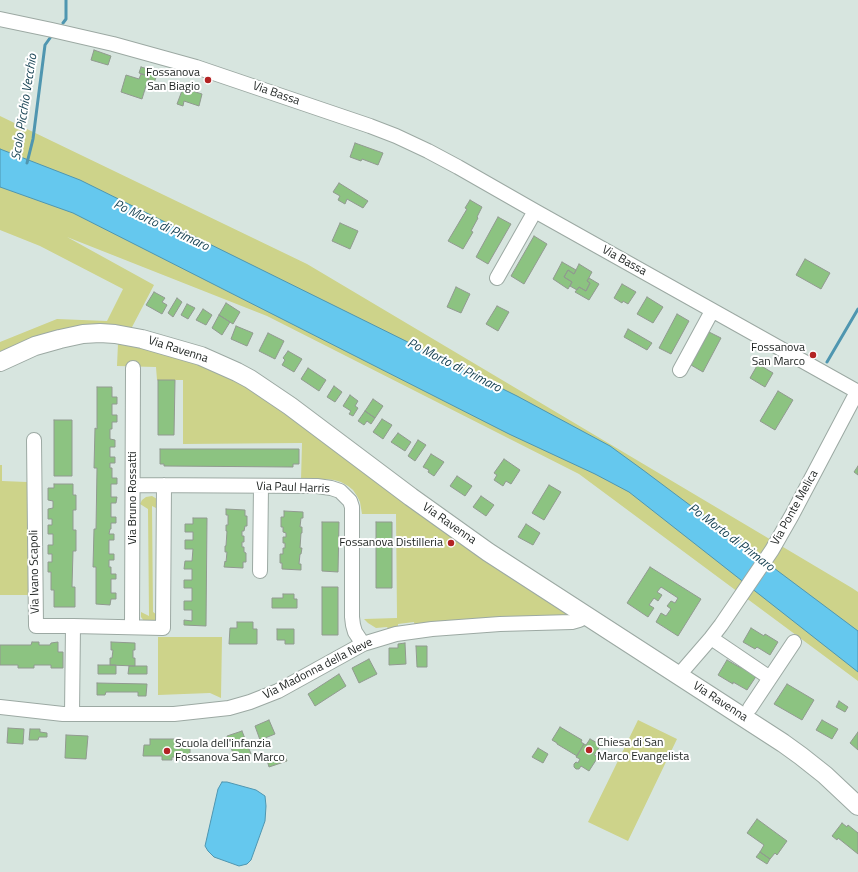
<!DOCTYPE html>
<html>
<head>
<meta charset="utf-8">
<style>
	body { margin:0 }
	canvas { display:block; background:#d7e5df }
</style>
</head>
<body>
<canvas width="858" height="872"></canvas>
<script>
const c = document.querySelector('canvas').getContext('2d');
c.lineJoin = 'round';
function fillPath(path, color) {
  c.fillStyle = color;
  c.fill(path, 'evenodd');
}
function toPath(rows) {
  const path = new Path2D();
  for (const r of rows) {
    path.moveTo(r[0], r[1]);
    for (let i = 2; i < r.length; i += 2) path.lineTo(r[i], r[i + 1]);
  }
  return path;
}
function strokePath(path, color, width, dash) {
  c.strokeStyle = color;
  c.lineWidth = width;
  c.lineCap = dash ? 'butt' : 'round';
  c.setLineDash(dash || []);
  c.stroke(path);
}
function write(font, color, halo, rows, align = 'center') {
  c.font = font + ' "Titillium Web",sans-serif';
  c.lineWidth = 4;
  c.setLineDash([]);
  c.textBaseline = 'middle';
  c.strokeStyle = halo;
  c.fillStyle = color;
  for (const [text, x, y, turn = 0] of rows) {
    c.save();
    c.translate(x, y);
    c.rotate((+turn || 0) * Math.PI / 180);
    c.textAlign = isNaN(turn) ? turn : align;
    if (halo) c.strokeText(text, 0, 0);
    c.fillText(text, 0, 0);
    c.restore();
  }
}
const green = toPath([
	[0,116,307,264,852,588,858,592,858,681,579,474,267,316,67,237,154,285,131,329,0,355,0,342,57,319,107,321,123,289,40,246,0,230],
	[118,343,165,351,232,377,568,612,566,616,415,627,414,622,398,624,398,629,389,630,387,627,376,628,368,623,364,619,397,618,396,514,362,514,360,502,357,496,353,490,348,486,341,482,334,480,325,479,301,480,302,443,183,444,183,380,157,380,156,367,117,366],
	[0,465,2,465,2,481,27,482,28,595,0,595],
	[152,496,157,499,160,504,160,510,152,506,153,612,160,617,157,623,144,621,141,617,141,612,149,616,148,509,140,504,142,500,146,497],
	[158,637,222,637,221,698,210,693,158,695],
	[638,720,677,739,628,841,588,822]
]);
const water = toPath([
	[0,149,80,180,517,396,610,446,643,470,858,631,858,672,629,492,595,474,509,434,73,213,0,187,0,149],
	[222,782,227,782,256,790,265,796,266,806,265,821,251,860,247,864,239,866,214,857,208,851,205,846,218,789,222,782]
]);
const stream = toPath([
	[63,23,66,19,66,0],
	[27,163,33,139,45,45,50,38],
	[827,362,858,309]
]);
const building = toPath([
	[94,50,111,56,108,65,91,60,94,50],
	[141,67,158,72,154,83,148,81,149,76,139,73,141,67],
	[141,74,149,76,142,99,121,92,126,75,139,79,141,74],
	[183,88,202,94,199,106,184,101,183,106,177,104,183,88],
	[355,143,383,153,378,165,362,159,361,161,350,157,355,143],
	[339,183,368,201,363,208,347,199,345,204,338,200,340,196,333,192,339,183],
	[470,200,482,207,477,217,478,218,471,231,473,232,463,249,448,241,467,209,465,208,470,200],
	[498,217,511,224,488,264,476,257,498,217],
	[340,223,358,231,350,249,332,241,340,223],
	[534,236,547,244,524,284,511,276,534,236],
	[805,259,830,273,821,289,796,275,805,259],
	[562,262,576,270,574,274,568,270,564,277,572,282,568,289,553,279,562,262],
	[579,264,592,272,587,281,590,283,586,291,579,287,577,290,570,286,572,282,564,277,568,270,574,274,579,264],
	[589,278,599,284,589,300,575,292,579,287,586,291,590,283,587,281,589,278],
	[622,284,636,292,628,304,623,301,622,303,614,298,622,284],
	[456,287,470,294,461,313,447,307,456,287],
	[154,292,165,298,162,302,167,305,162,314,146,305,154,292],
	[647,297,663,307,653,323,637,314,647,297],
	[177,298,182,302,173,317,168,313,177,298],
	[226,303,240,312,233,324,219,315,226,303],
	[187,304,195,308,188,319,181,315,187,304],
	[497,306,509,312,498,331,486,324,497,306],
	[203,309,212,315,206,325,196,320,203,309],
	[677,314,689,321,671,354,659,348,677,314],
	[219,315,230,322,222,335,212,328,219,315],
	[236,326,253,333,247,346,231,339,236,326],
	[628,329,652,343,647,350,624,337,628,329],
	[709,332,721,338,703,372,691,365,709,332],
	[268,333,284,341,275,359,259,351,268,333],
	[288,351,302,359,294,372,282,365,285,360,283,358,288,351],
	[758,364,773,373,765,387,750,378,758,364],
	[308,368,326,380,319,391,301,379,308,368],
	[158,380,175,380,174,435,158,435,158,380],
	[334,386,342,392,335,402,327,397,334,386],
	[97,387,112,387,112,397,117,397,117,404,112,404,112,415,117,415,117,422,112,422,112,429,110,429,110,439,115,440,115,447,110,447,110,457,115,457,115,463,110,463,110,468,112,468,112,478,117,478,117,484,111,484,111,497,117,497,116,503,111,503,111,517,116,517,116,523,111,523,111,529,110,529,109,534,114,534,114,540,109,540,109,554,114,554,114,560,109,560,109,567,111,567,111,574,116,574,116,579,111,579,111,593,116,593,116,599,111,599,110,605,96,604,96,567,93,567,94,529,96,529,97,468,94,468,95,428,97,429,97,387],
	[778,391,793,400,775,430,760,421,778,391],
	[350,395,358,401,355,406,358,408,353,416,349,414,351,411,343,406,350,395],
	[373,399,383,406,375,418,365,411,373,399],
	[365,411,375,418,371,424,367,421,364,425,358,421,365,411],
	[382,419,392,425,383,439,373,432,382,419],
	[54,420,72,420,72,476,54,476,54,420],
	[398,433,411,442,405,451,391,442,398,433],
	[418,440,426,445,415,461,408,456,418,440],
	[160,449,299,449,299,464,293,464,293,467,164,466,164,464,160,464,160,449],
	[431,454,444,462,434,476,428,472,429,470,423,467,431,454],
	[504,459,520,470,511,484,506,481,503,486,494,480,497,475,494,473,504,459],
	[858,466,858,475,854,472,858,466],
	[457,476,472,486,465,496,450,486,457,476],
	[54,484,73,484,73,495,76,495,76,510,73,510,73,530,76,530,76,551,73,551,72,587,75,587,75,607,54,607,54,590,51,590,51,572,48,572,48,562,52,562,52,554,48,554,48,545,53,545,53,534,48,534,48,525,52,525,52,519,48,519,48,509,53,508,53,501,48,500,48,488,54,488,54,484],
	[549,485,561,492,544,520,532,513,549,485],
	[481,496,494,505,486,516,473,507,481,496],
	[226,509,245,510,245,516,247,516,247,526,245,526,244,531,242,531,242,536,244,536,244,542,242,542,242,547,244,547,244,552,246,553,246,562,243,562,243,568,224,567,225,561,226,562,227,552,225,552,225,546,226,546,227,531,226,531,226,525,228,525,228,515,226,515,226,509],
	[284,511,303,512,303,518,301,518,300,527,302,527,302,533,301,533,300,548,302,548,301,554,300,554,299,564,301,564,301,570,282,569,282,563,280,563,280,554,283,554,283,548,285,548,285,543,283,543,283,537,286,537,286,533,283,532,283,527,281,527,281,517,284,517,284,511],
	[193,518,207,518,206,626,184,625,184,620,192,621,192,610,184,610,184,601,192,601,192,588,184,588,184,580,192,580,192,569,184,569,185,561,192,561,193,549,185,549,185,540,193,540,193,532,185,532,185,524,193,524,193,518],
	[322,522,339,522,338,572,322,571,322,522],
	[376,522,392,522,392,588,376,588,376,522],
	[526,524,540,533,533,545,518,537,526,524],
	[650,567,701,599,678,636,656,622,661,613,666,616,671,609,667,606,671,601,675,603,678,598,661,587,657,592,662,595,658,601,654,598,649,605,654,608,648,617,627,603,650,567],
	[322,587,338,587,338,635,322,635,322,587],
	[283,594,294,594,294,599,297,599,297,608,272,608,272,598,283,598,283,594],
	[237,622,253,622,253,629,257,629,257,644,229,644,230,628,237,628,237,622],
	[751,628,764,636,765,634,778,642,770,655,757,647,755,649,743,642,751,628],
	[277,629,294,629,294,644,285,644,285,640,277,640,277,629],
	[32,642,39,642,39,645,50,645,51,643,58,642,58,652,63,652,63,668,51,668,51,665,34,665,34,668,18,668,18,665,0,665,0,645,31,645,32,642],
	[111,642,135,643,135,650,133,650,133,658,135,658,135,666,110,665,110,658,112,658,113,650,111,650,111,642],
	[405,643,406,664,389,665,389,648,398,648,398,644,405,643],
	[416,646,427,646,427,667,417,667,416,646],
	[369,659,377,674,359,683,352,668,369,659],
	[727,660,741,668,743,666,757,675,747,690,733,682,733,684,718,675,727,660],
	[98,665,116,665,116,674,98,674,98,665],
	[129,666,147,666,147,674,128,674,129,666],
	[339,674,346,686,315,706,308,694,339,674],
	[97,683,147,684,146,696,138,696,138,692,106,692,105,695,97,695,97,683],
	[787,684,814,700,802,720,774,704,787,684],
	[839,701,848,707,845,712,836,707,839,701],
	[269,720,275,734,260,740,255,726,269,720],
	[822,720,838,729,832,739,816,730,822,720],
	[560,727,582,740,581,742,584,744,577,756,557,744,557,743,552,740,560,727],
	[8,728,24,729,23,744,7,743,8,728],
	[30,729,40,729,40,732,47,733,47,737,39,737,38,740,29,740,30,729],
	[242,731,251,754,235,759,227,736,242,731],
	[858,732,858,750,850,743,858,732],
	[66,735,88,736,86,759,65,758,66,735],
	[150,739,182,739,182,744,190,744,190,757,172,757,172,760,162,760,162,756,143,756,144,745,150,745,150,739],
	[590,739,601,745,594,755,598,757,589,771,581,766,579,769,576,769,574,767,574,764,576,762,578,763,580,759,576,757,584,744,586,745,590,739],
	[538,748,548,754,543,763,532,757,538,748],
	[284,754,287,761,269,767,267,760,284,754],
	[757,819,787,841,777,855,775,853,770,859,760,852,764,845,747,833,757,819],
	[842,823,847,827,848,825,858,833,858,854,838,838,837,840,832,836,842,823],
	[760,852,770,859,767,864,756,857,760,852]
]);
const minor = toPath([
	[0,19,52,30,113,44,196,67,370,126,396,136,428,151,458,167,535,211,858,392],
	[497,278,535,211],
	[680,370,712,311],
	[34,440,36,626,73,626,163,628,164,485],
	[133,485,317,486,331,488,340,491,350,501,352,507,352,617,353,625,355,632,363,644],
	[260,571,261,486],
	[132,627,133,368],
	[711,638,770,678],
	[679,675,711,638,721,625,772,550,792,515,857,392],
	[0,707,63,714,174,714,229,708,250,702,278,691,363,644,396,634,432,629,500,624,572,622,579,620,587,616],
	[750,708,794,642],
	[72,714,73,626]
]);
const major = toPath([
	[0,362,35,346,60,339,83,334,100,333,115,334,142,339,201,356,237,372,250,379,290,406,411,497,488,552,783,743,801,756,825,775,858,806]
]);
const markers = [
	[208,80,4,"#b32323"],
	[813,355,4,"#b32323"],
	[451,543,4,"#b32323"],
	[589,750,4,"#b32323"],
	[167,751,4,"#b32323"]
];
const poiNames = [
	["Fossanova",200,73],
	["San Biagio",200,87],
	["Fossanova",805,348],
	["San Marco",805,362],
	["Fossanova Distilleria",443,543],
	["Chiesa di San",597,743,"left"],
	["Marco Evangelista",597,757,"left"],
	["Scuola dell'infanzia",175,744,"left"],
	["Fossanova San Marco",175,758,"left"]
];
const streetNames = [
	["Via Bassa",276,94,19],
	["Via Bassa",624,261,29],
	["Via Ravenna",178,350,18],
	["Via Paul Harris",293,488,2],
	["Via Bruno Rossatti",133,498,-90],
	["Via Ponte Melica",795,508,-61],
	["Via Ravenna",449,524,35],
	["Via Ivano Scapoli",35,572,-91],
	["Via Madonna della Neve",318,669,-27],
	["Via Ravenna",720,702,33]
];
const waterNames = [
	["Scolo Picchio Vecchio",25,107,-81],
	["Po Morto di Primaro",161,226,25],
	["Po Morto di Primaro",454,366,27],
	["Po Morto di Primaro",731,538,37]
];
fillPath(green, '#cdd38a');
fillPath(water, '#65c8ee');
strokePath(water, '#4f96b0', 1);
strokePath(stream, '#4f96b0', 3);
fillPath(building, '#8cc381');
strokePath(building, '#919a90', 1);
strokePath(minor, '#9ca9a3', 16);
strokePath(major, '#9ca9a3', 20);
strokePath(minor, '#fff', 14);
strokePath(major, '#fff', 18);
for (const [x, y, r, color] of markers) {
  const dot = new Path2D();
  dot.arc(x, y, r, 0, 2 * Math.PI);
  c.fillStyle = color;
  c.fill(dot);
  strokePath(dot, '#fff', 1.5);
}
write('12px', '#1d2220', '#fff', poiNames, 'right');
write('12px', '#1d2220', '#fff', streetNames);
write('italic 13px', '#194455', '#fff', waterNames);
</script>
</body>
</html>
